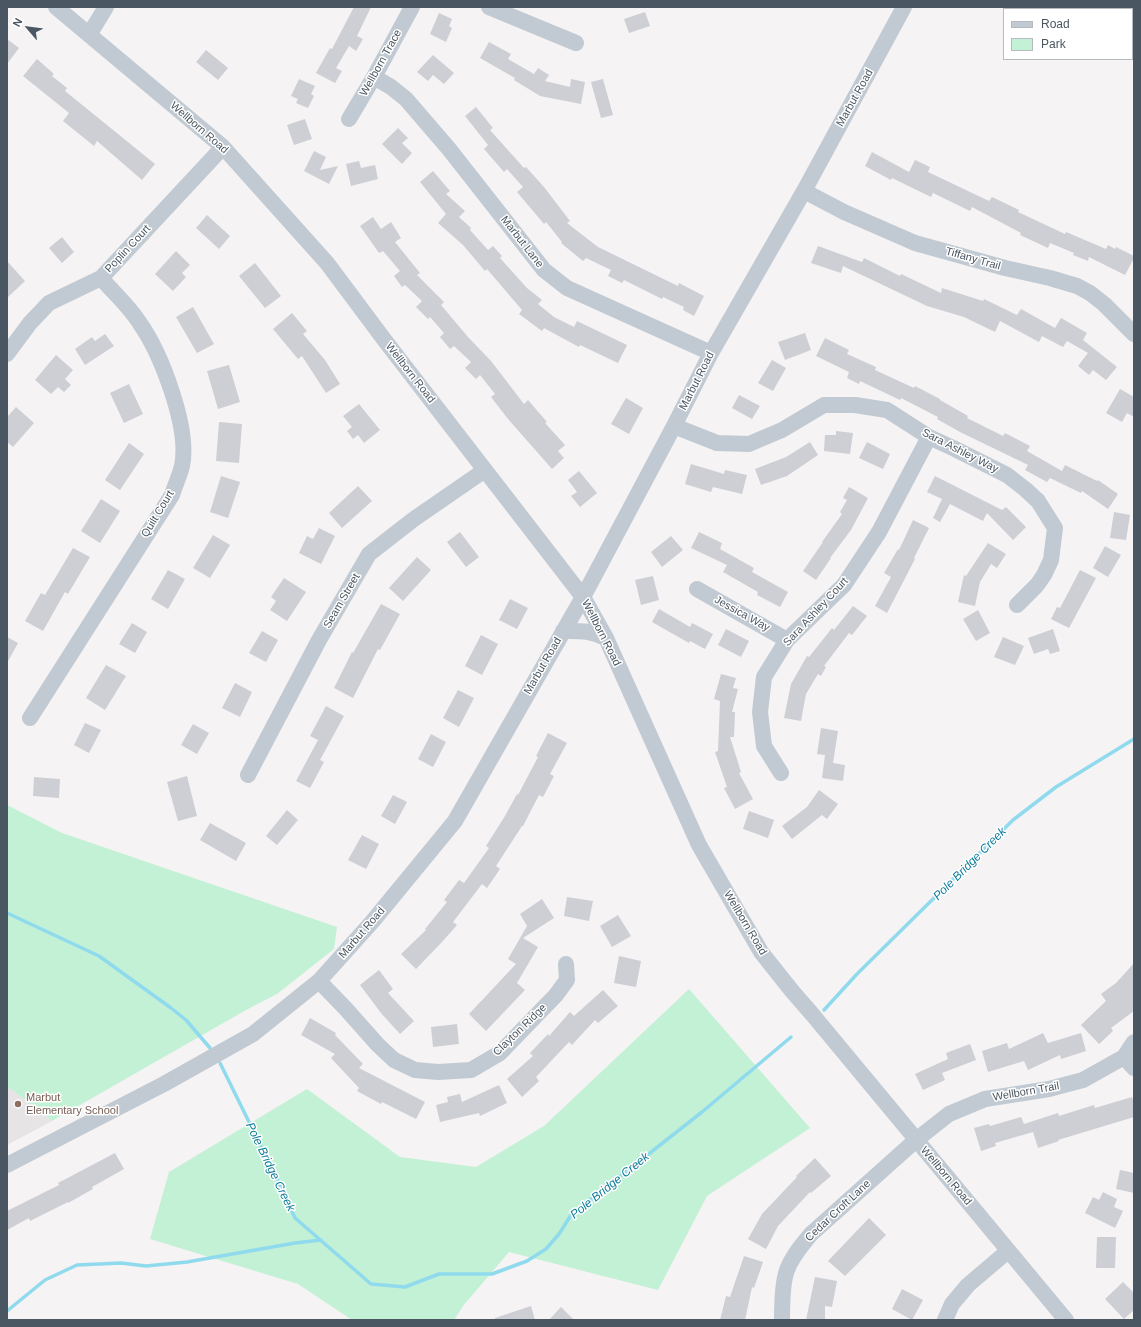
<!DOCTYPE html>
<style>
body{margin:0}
#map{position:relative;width:1141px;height:1327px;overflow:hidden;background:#f5f3f3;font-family:Arial,sans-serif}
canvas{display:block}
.frame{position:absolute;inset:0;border:8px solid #4a5661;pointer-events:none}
.legend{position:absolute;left:1003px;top:8px;width:130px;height:52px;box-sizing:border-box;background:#fff;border:1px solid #b7bbc0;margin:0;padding:5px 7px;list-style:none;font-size:12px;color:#4a5661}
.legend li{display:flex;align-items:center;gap:8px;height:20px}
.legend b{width:20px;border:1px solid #b7bbc0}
.north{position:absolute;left:8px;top:8px;width:40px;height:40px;-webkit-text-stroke:3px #fff;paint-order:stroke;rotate:298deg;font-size:11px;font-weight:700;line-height:16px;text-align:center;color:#4a5661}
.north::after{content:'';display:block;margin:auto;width:14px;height:18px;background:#4a5661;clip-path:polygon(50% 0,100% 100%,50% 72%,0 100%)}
</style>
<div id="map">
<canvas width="1141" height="1327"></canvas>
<div class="frame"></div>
<ul class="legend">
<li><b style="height:5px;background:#c1cad2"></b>Road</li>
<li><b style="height:11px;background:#c3f1d5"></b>Park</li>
</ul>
<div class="north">N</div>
</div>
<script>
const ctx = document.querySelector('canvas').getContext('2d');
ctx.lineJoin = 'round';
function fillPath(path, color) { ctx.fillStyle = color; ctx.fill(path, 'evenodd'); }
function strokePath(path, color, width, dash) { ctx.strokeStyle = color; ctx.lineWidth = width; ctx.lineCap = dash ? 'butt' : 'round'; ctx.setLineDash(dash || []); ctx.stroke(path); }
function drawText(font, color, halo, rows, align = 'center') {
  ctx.font = font + ' Arial,sans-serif'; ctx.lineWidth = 3; ctx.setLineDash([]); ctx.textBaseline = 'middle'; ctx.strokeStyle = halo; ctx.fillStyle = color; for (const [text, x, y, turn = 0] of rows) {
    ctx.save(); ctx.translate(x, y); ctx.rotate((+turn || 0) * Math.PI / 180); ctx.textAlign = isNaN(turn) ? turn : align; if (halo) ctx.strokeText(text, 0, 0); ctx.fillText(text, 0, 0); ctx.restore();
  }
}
fillPath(new Path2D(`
 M7,1086L52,1121L7,1145Z`), '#e6e4e5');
fillPath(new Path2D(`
 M7,805L62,833L337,927L334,949L277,994L246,1010L52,1121L7,1086Z
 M689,989L810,1128L707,1196L658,1290L509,1252L463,1306L454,1320H352L298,1284L150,1239L169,1172L307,1089L400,1157L476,1167L544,1126Z`), '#c3f1d5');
strokePath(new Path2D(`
 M7,913L99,956L171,1008L186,1020L210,1048
 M824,1010L857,974L1013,820L1056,787L1134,739
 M220,1063L282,1189L295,1218L371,1284L405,1287L439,1274H492L527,1261L546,1249L559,1234L571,1215L702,1112L791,1037
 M7,1311L45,1280L77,1265L121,1263L146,1266L187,1262L295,1243L321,1240`), '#90daee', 3.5);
fillPath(new Path2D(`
 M354,7H371L357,36L363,39L356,51L349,46L336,68L342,71L335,83L316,73L330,48L332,49Z
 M645,12L650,26L629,33L624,19Z
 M439,13L452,19L449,26L452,28L446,42L430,34Z
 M7,39L19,48L7,64Z
 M489,42L511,54L508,59L534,74L538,68L549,75L545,81L570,87L571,79L585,82L581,104L540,96L514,80L515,78L480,58Z
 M206,50L228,68L218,80L196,62Z
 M433,55L454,73L444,84L433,75L428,81L417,72Z
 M37,59L54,74L52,76L67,88L65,91L155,164L142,180L97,141L94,146L63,121L69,113L23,76Z
 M299,79L315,86L311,94L314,96L308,108L296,103L298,99L291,96Z
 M603,79L613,115L601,118L591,82Z
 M476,107L493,128L490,130L524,168L526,167L544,187L570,221L567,223L598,247L678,286L679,283L704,296L694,316L683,310L684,307L663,297L662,299L624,280L622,283L608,276L611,270L586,258L583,261L561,243L562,242L546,222L544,224L517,192L523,187L507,169L504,172L484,149L488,145L465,116Z
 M305,119L312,139L294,145L287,125Z
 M398,128L408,138L402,143L412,153L402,164L382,144Z
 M314,151L326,157L320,170L338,166L329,184L304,171Z
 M872,152L909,172L915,160L930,167L928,172L989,201L992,197L1019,210L1018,212L1065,234L1066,232L1106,249L1108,245L1115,249L1116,247L1134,256V258L1125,275L1089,257L1088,261L1073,255L1074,253L1050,243L1048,248L1020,235L1021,233L972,207L970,211L933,193L931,197L892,178L891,180L865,166Z
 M359,161L361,168L375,165L378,179L351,186L346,164Z
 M433,171L450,191L446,194L465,211L459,217L471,228L470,230L488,250L493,246L502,256L500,258L527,288L542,300L538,304L554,317L574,327L577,321L627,345L618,363L580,345L579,347L544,328L542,331L519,314L522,310L487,269L485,271L463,245L438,223L446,214L420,182Z
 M207,215L230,236L219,249L196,228Z
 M373,217L381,229L391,222L401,238L395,242L420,273L417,275L444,302L441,305L468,337L491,361L524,404L528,400L547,422L545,423L565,445L558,451L564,458L552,469L508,419L491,397L495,394L480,375L476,379L465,368L471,362L454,346L450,349L440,337L444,333L430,317L428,319L416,307L422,301L405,285L402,287L394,276L400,271L383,251L379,253L360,226Z
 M62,237L74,252L62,263L49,248Z
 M818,246L862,262L864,258L900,276L901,274L941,293L942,288L983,301L984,299L1017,315L1021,309L1055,328L1061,318L1087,333L1083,340L1117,367L1106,380L1093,370L1089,375L1078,366L1088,353L1067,341L1063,347L1042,336L1039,342L1000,321L995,332L964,317L927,306L843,266L841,273L811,263Z
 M176,251L190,265L182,273L186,277L173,291L155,274Z
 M7,261L25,281L7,298Z
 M255,263L281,296L265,308L239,276Z
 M193,307L214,344L197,353L176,317Z
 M292,313L307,331L303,334L325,360L340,384L326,393L302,356L298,359L273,329Z
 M805,333L811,350L785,360L778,342Z
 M105,334L114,346L85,365L75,349L92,337L95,341Z
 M825,338L849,350L847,354L876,367L875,370L914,388L915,386L940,399V400L968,416L967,418L1003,436L1005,433L1030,446L1027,451L1062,471L1065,465L1097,481L1098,480L1118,494L1108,509L1082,491L1081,493L1050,478L1047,482L1025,470L1028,465L960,432L937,419L938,417L901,398L900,400L860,381L859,384L847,378L849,372L816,356Z
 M56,355L73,370L65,379L71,385L64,392L58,387L51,394L35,380Z
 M772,360L786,368L773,391L758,383Z
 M229,365L240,402L218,409L207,371Z
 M129,384L143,414L124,423L110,393Z
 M1120,389L1134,397V417L1127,413L1122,422L1106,413Z
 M739,395L760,406L752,419L732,408Z
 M626,398L643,408L629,434L611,424Z
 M359,404L380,430L364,443L358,435L353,439L347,431L352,427L343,416Z
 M16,407L34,423L13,447L7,442V417Z
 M219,422L242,424L239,463L216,461Z
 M836,431L853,433L850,454L824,451L825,435H836Z
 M810,442L818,455L787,476L761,485L755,469L786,457Z
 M867,442L890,454L883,469L859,458Z
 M129,443L144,454L120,490L105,480Z
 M691,464L724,474L725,470L747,475L742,494L713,487L711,492L685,484Z
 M579,471L597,493L580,507L571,496L577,492L568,480Z
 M221,476L240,482L228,518L210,512Z
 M935,476L1002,510L1006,507L1026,527L1013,540L987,513L983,521L950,504L940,522L933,518L942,499L927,492Z
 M358,486L372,501L342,528L329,513Z
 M849,487L868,498L851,530L830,558H831L816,580L803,571L823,542H822L842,514L840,512L847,500L843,498Z
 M101,499L120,511L100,543L81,531Z
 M1114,512L1130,515L1126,540L1110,538Z
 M913,520L929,528L914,558L915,559L887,613L875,606L891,577L884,573L898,549L899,550Z
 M319,528L335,536L321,564L299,553L307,536L313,539Z
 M460,532L479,557L466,567L447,542Z
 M699,532L722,543L720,549L754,568L752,572L788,592L780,607L757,595L758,592L723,572L727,565L691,548Z
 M213,535L230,545L210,578L193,568Z
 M671,536L683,550L662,567L651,552Z
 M988,543L1006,554L997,568L991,564L980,582L975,606L958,602L964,575L966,576Z
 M1105,546L1121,555L1108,577L1093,568Z
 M73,548L90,557L68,594L65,592L43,631L25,621L41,593L45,595Z
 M417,557L431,570L403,601L389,588Z
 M168,570L185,579L168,609L151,599Z
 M1080,570L1096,578L1069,628L1051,619L1057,607L1060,608Z
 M653,576L659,600L641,605L635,580Z
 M284,578L306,592L287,621L270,610L276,601L271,597Z
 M510,599L528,608L517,629L499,620Z
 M381,604L400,614L380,650L378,649L353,698L334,688L352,652L353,653Z
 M853,606L867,616L852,635L849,633L824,666L826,667L821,676L818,674L806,694L801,721L784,718L791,684L807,656L809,657L832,628L834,630Z
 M659,609L690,627L692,623L713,634L705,649L690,641L689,643L652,622Z
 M978,610L990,633L976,641L963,619Z
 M132,623L147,632L135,653L119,644Z
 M726,629L749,641L741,657L718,645Z
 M1053,629L1060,651L1050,654L1048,649L1034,654L1028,638Z
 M262,631L278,640L266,662L249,653Z
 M481,635L498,644L482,675L465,666Z
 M7,637L18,643L7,663Z
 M1003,637L1024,646L1015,665L994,657Z
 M106,665L126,676L105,710L86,698Z
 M721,674L736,678L733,688L738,689L732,712H735L734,737H730L741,772L739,773L753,799L735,809L724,788L727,787L715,752L718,751L720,701L714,699Z
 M235,683L252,692L240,717L222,708Z
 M458,690L474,698L459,727L443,718Z
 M326,706L344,716L320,760L324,762L310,788L296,781L318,740L310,736Z
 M85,723L101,730L89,753L74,745Z
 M193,724L209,733L197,754L181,745Z
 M821,728L838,731L833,763L845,765L843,781L822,778L825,755L817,754Z
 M548,733L567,743L550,774L554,776L543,797L539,795L523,826H522L496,866L500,869L487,888L482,884L453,922L457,925L442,942L416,969L401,954L426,930L425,929L447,902L444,900L459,880L464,883L489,848L486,846L505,816L517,794L518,795L538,757L536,756Z
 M431,734L446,742L433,767L418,759Z
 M187,776L197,816L178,821L167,782Z
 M34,777L60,779L59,798L33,796Z
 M819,790L838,804L827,819L822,815L792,839L782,826L807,807Z
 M393,795L407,802L395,824L381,816Z
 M287,810L298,820L277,845L266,836Z
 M749,811L774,820L768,838L743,829Z
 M210,823L246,843L236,861L200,840Z
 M362,835L379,844L366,869L348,860Z
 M567,897L593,901L589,921L564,916Z
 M542,899L554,918L523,938L538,947L517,983L525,990L486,1031L469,1014L516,964L508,959L527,926L520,914Z
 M618,915L631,936L612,947L600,926Z
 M619,956L641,961L636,987L614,983Z
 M1134,963V1011L1111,1028L1113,1031L1099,1044L1081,1025L1106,1001L1101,994L1116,983Z
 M379,970L393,989L388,993L414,1021L400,1034L381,1013L360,985Z
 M603,990L618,1006L598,1023L595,1020L572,1045L569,1042L536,1077L539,1081L522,1097L507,1079L533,1056L530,1053L548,1034L549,1036L570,1012L574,1016Z
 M310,1018L336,1033L335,1035L363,1064L359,1068L425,1102L416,1119L382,1102L381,1104L357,1091L359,1088L331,1058L335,1054L301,1035Z
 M457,1024L459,1044L433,1047L431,1027Z
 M1043,1033L1048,1043L1081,1033L1086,1051L1061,1059L1060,1055L1028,1070L1024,1061L988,1072L982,1051L1007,1043L1009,1049Z
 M970,1044L976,1060L942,1073L945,1080L923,1090L915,1074L948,1059L946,1053Z
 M499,1085L507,1103L480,1116L479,1113L440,1122L436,1105L448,1102L447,1097L460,1094L462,1102Z
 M1132,1097L1134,1103V1117L1058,1140L1059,1141L1038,1148L1033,1132L995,1143L996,1146L981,1151L974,1128L989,1124L990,1126L1021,1117L1024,1124L1058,1113L1059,1116L1094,1105L1095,1108Z
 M115,1153L124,1169L92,1187L93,1189L68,1203V1202L30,1221L29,1218L7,1230V1211L59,1185L58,1183Z
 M815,1158L831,1176L811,1193L810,1192L778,1226L766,1249L748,1239L762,1214L797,1177L796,1176Z
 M1120,1170L1134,1173V1193L1116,1189Z
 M1103,1192L1117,1199L1114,1207L1123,1211L1115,1228L1085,1213L1093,1197L1099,1200Z
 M869,1218L886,1235L845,1276L828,1261Z
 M1097,1237H1116L1115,1268H1096Z
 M744,1256L763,1262L754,1288L752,1287L745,1320H720L726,1296L730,1297Z
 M815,1277L837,1281L832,1307L825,1306V1320H806Z
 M1123,1282L1134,1293V1310L1124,1319L1105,1299Z
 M902,1289L923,1300L912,1320L892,1309Z
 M531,1306L535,1320H495V1318Z
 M561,1307L574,1320H549Z`), '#cdcfd5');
strokePath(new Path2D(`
 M56,7L223,147L327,263L386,342L583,597L606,638L699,845L761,952L792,991L812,1014L1066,1320
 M489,7L576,43
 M89,35L106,7
 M374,77L391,87L406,99L449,149L544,270L567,288L711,353
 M349,119L374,77L412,7
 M804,191L844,212L915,243L1005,268L1050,278L1077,286L1090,293L1104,304L1134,334
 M7,354L30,323L49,303L101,278L223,147
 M674,426L717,443L749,444L782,430L824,405H855L887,410L929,437L953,448L1007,475L1025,489L1038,501L1055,528L1051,560L1044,575L1037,585L1017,605
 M697,589L787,640
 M563,631C580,631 590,630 606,638
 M30,718L172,495C175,485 180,475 182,466C190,428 161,353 139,322C129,306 113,292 101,278
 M781,773L764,746L760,712L764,677L787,640L844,585L879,532L929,437
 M248,775L319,640L369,554L414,519L485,470
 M319,981L346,1009L378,1045L394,1060L415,1070L438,1072L471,1070L500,1053L556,995L567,980L566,964
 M1124,1057L1134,1068
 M7,1165L164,1084L253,1034L319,981L372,922L455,821L583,597L674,426L711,353L804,191L904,7
 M782,1320C782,1306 782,1283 787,1270C792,1256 802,1245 811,1234L916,1140L949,1114L985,1099L1049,1089L1083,1080L1124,1057L1134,1042
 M945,1320L952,1304L968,1285L1008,1251`), '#c1cad2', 16);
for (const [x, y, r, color] of [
 [18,1104,4,"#8d6e63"]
]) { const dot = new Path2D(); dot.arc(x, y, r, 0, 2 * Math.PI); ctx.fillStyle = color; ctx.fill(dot); strokePath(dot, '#fff', 1.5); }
drawText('11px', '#4a5661', '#fff', [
 ["Wellborn Trace",381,63,-61],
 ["Marbut Road",855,98,-61],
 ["Wellborn Road",199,128,41],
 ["Marbut Lane",522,242,52],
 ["Poplin Court",128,249,-47],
 ["Tiffany Trail",973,259,16],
 ["Wellborn Road",410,373,52],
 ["Marbut Road",697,381,-63],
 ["Sara Ashley Way",960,451,27],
 ["Quilt Court",158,514,-59],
 ["Seam Street",342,601,-60],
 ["Sara Ashley Court",816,612,-47],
 ["Jessica Way",742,614,29],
 ["Wellborn Road",601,633,63],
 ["Marbut Road",543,666,-60],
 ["Wellborn Road",745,923,59],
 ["Marbut Road",362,933,-49],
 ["Clayton Ridge",520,1030,-44],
 ["Wellborn Trail",1026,1092,-10],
 ["Wellborn Road",946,1176,50],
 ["Cedar Croft Lane",838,1211,-43]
]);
drawText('11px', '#785e54', '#fff', [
 ["Marbut",26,1098],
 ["Elementary School",26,1111]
], 'left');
drawText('italic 12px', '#0c7c9b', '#fff', [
 ["Pole Bridge Creek",970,864,-45],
 ["Pole Bridge Creek",270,1167,64],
 ["Pole Bridge Creek",610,1186,-39]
]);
</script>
